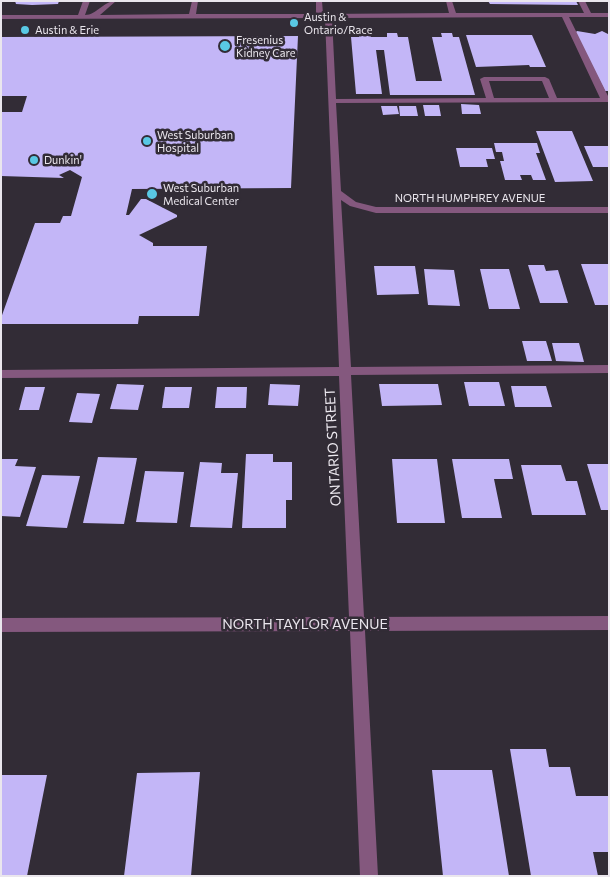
<!DOCTYPE html>
<style>
body{margin:0}
#map{position:relative;width:610px;height:877px;overflow:hidden;background:#322c36;font-family:Commissioner,sans-serif}
canvas{display:block}
.frame{position:absolute;inset:0;border:2px solid #eae6ed;pointer-events:none}
</style>
<div id="map">
<canvas width="610" height="877"></canvas>
<div class="frame"></div>
</div>
<script>
const ctx = document.querySelector('canvas').getContext('2d');
ctx.lineJoin = 'round';
function fillPath(path, color) { ctx.fillStyle = color; ctx.fill(path, 'evenodd'); }
function strokePath(path, color, width, dash) { ctx.strokeStyle = color; ctx.lineWidth = width; ctx.lineCap = dash ? 'butt' : 'round'; ctx.setLineDash(dash || []); ctx.stroke(path); }
function drawText(font, color, halo, rows, align = 'center') {
  ctx.font = font + ' Commissioner,sans-serif'; ctx.lineWidth = 5; ctx.setLineDash([]); ctx.textBaseline = 'middle'; ctx.strokeStyle = halo; ctx.fillStyle = color; for (const [text, x, y, turn = 0] of rows) {
    ctx.save(); ctx.translate(x, y); ctx.rotate((+turn || 0) * Math.PI / 180); ctx.textAlign = isNaN(turn) ? turn : align; if (halo) ctx.strokeText(text, 0, 0); ctx.fillText(text, 0, 0); ctx.restore();
  }
}
fillPath(new Path2D(`
 M15,1H59L58,4L32,5L16,4Z
 M488,1H576L578,5L490,4Z
 M577,31L595,34L602,31L608,34L609,91H605L575,33Z
 M359,33H370L371,37H387V33H397L398,37H408L416,81H442L432,37H442L441,33H452L453,37H459L475,95H390L384,50H376L382,94H356L351,37H359Z
 M466,35H532L546,67H530L529,65L476,67Z
 M298,36L291,188L132,189L126,215H129L141,199H146L177,215V217L139,235L153,243V246H207L199,316H139L138,324H1V318L35,223H60L63,216H71L82,177L70,170L59,175L64,178L1,176V112H22L27,96H1V37Z
 M461,104L479,105L481,114H462Z
 M423,105H439L441,116H425Z
 M381,106H397L399,114L383,115Z
 M399,106H416L418,116H400Z
 M536,131H572L593,181L555,182Z
 M494,143H537L540,153H536L546,180H533L531,175H520L522,180H505L500,161H504L502,152H496Z
 M584,146H609V167H593Z
 M456,148H492L495,159H486L488,167H460Z
 M581,264H609V305H595Z
 M528,265H544L546,271L558,270L568,303H540Z
 M374,266H415L419,294L377,295Z
 M424,269L454,270L460,306L428,305Z
 M480,269H509L520,309H489Z
 M522,341H546L552,361H527Z
 M552,343H579L584,362L556,361Z
 M464,382H499L505,406H469Z
 M117,384L144,385L138,410L110,409Z
 M270,384L300,385L298,406L268,405Z
 M379,384H438L442,405L382,406Z
 M511,386H546L552,407H515Z
 M25,387H45L39,410H19Z
 M165,387H192L189,408H162Z
 M217,387H247L246,408H215Z
 M77,393L100,394L92,423L69,422Z
 M246,454H273V462H292V500H286V528H242Z
 M98,457L137,458L124,524L83,523Z
 M1,459H18L15,466L36,467L20,517L1,516Z
 M392,459H437L445,523H397Z
 M452,459H509L513,479H494L502,518H462Z
 M200,462L222,463L221,473H238L232,528L190,527Z
 M587,464H609V510H601Z
 M521,465H561L566,481H577L586,515H532Z
 M145,471L184,472L177,523L136,522Z
 M42,475L80,476L67,528L26,526Z
 M510,749H546L549,767H570L576,796H608L609,852H593L598,876H531Z
 M432,770H492L509,876H443Z
 M200,772L191,876H124L137,773Z
 M1,775H47L27,876H1Z`), '#c3b6f7');
fillPath(new Path2D(`
 M83,1H90L85,15C97,15 103,1 116,1L100,15L189,14L192,1H198L196,14H316V1H322L323,14L449,13L446,1H452L456,13H584L578,1H585L591,13H609V17H569L609,98V102L336,103L341,191L356,202L376,207H609V213H376L350,206L341,200L351,367L609,365V373L351,375L364,617L609,616V630L365,631L378,876H360L350,631L1,632V618L349,617L339,376L1,378V370L339,367L325,18L1,19V15H78ZM562,17L600,98H557L549,79L545,77H484L480,79L486,98L336,99L332,18ZM489,81H542L549,98H494Z`), '#84587e');
for (const [x, y, r, color] of [
 [294,23,5,"#59c8e4"],
 [25,30,5,"#59c8e4"],
 [225,46,6,"#59c8e4"],
 [147,141,5,"#59c8e4"],
 [34,160,5,"#59c8e4"],
 [152,194,6,"#59c8e4"]
]) { const dot = new Path2D(); dot.arc(x, y, r, 0, 2 * Math.PI); ctx.fillStyle = color; ctx.fill(dot); strokePath(dot, '#322c36', 2); }
drawText('11px', '#eae6ed', '#322c36', [
 ["Austin &",304,17],
 ["Ontario/Race",304,30],
 ["Austin & Erie",35,30],
 ["Fresenius",236,40],
 ["Kidney Care",236,53],
 ["West Suburban",157,135],
 ["Hospital",157,148],
 ["Dunkin'",44,160],
 ["West Suburban",163,188],
 ["Medical Center",163,201]
], 'left');
drawText('11px', '#eae6ed', '#322c36', [
 ["NORTH HUMPHREY AVENUE",470,198]
]);
drawText('14px', '#eae6ed', '#322c36', [
 ["ONTARIO STREET",333,447,-93],
 ["NORTH TAYLOR AVENUE",305,624]
]);
</script>
